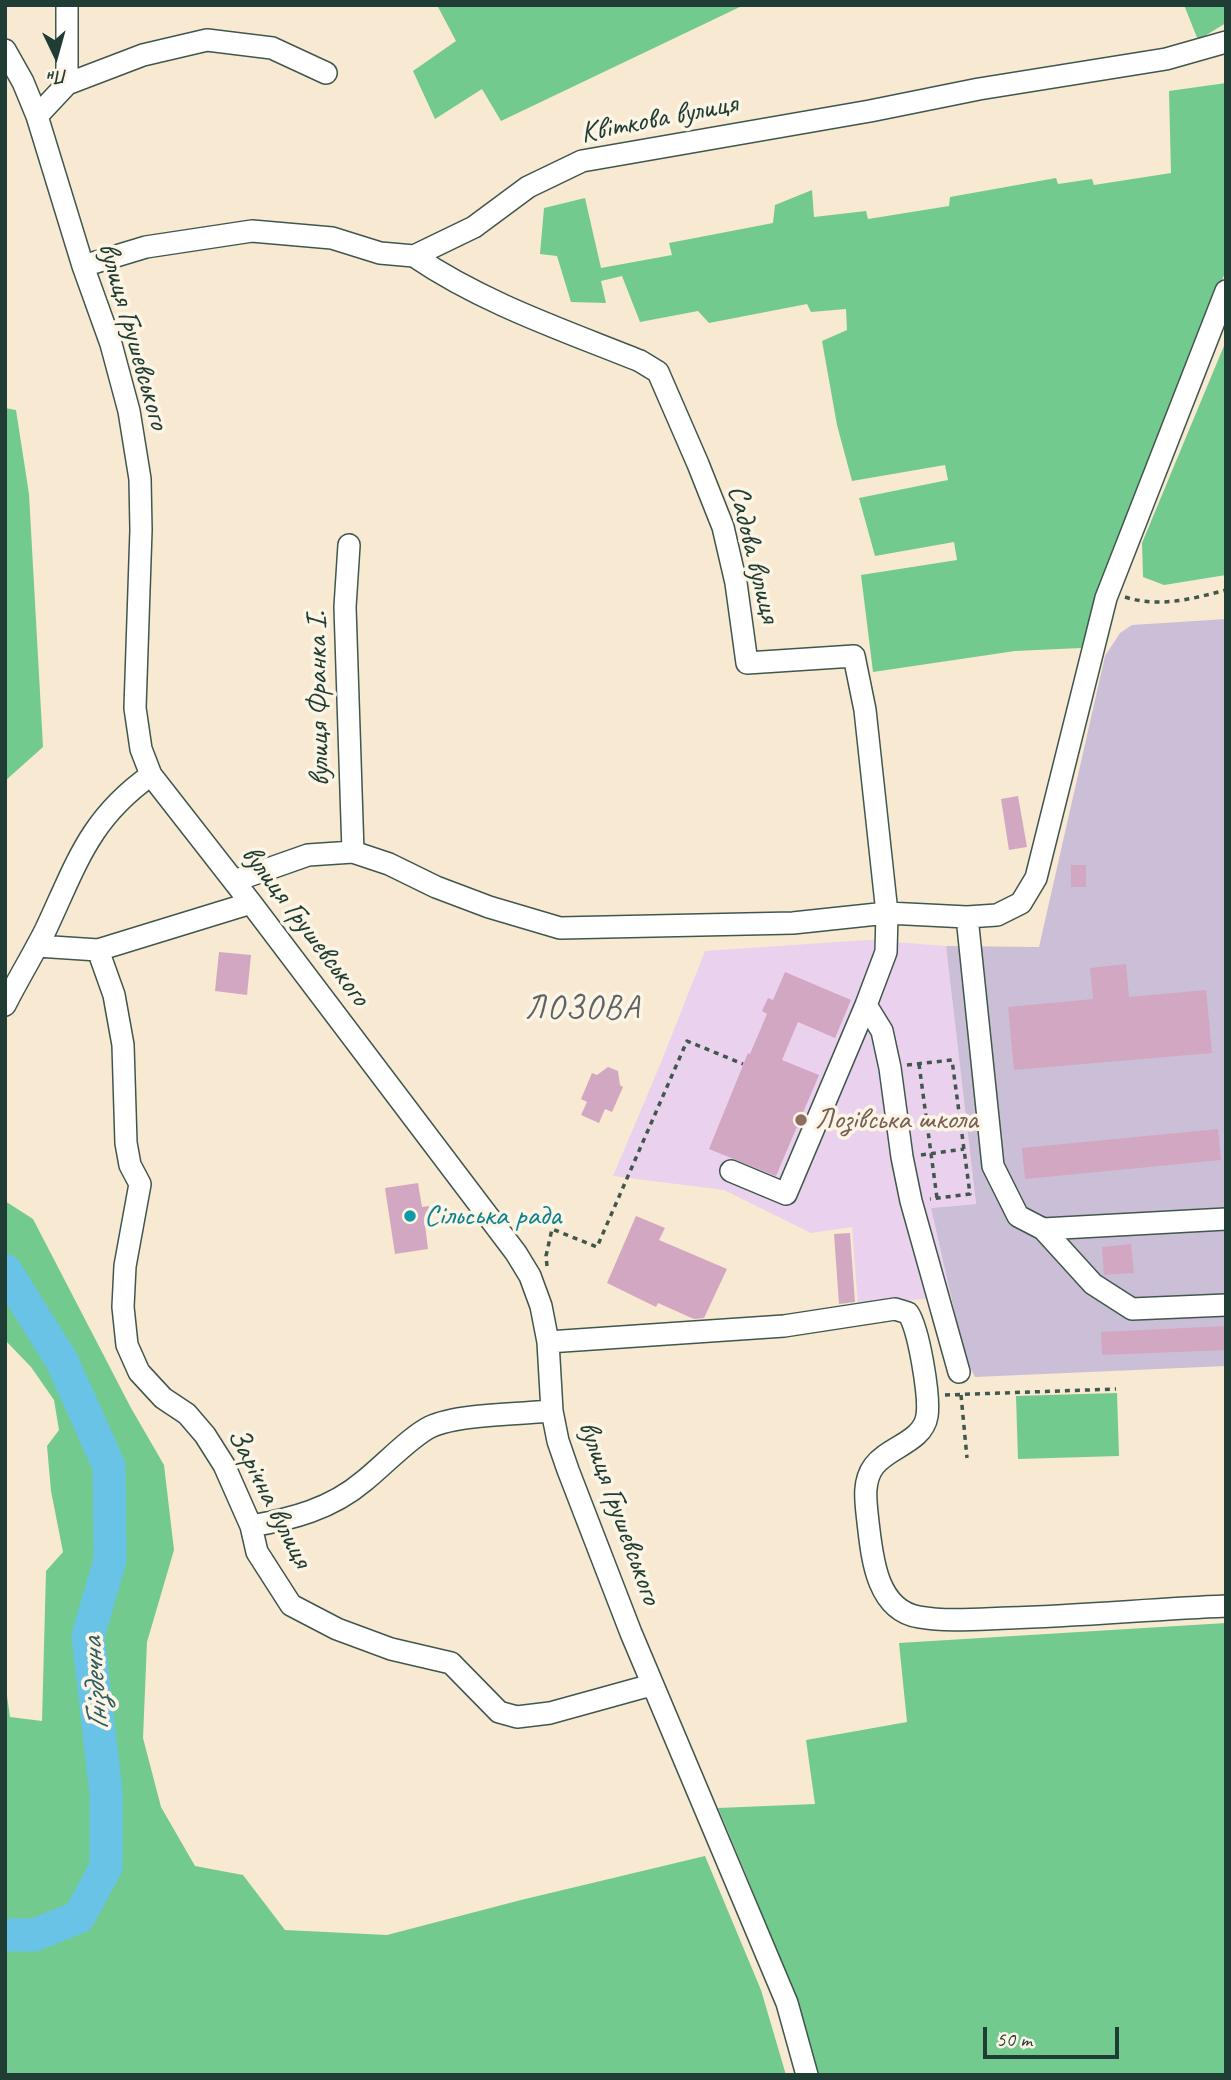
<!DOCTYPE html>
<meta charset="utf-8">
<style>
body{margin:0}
#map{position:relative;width:1231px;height:2080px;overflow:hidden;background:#f8e9d2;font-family:Caveat,sans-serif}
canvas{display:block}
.frame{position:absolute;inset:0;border:7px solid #1f3d34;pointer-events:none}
.north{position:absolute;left:21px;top:21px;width:70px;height:70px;-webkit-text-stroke:5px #fcf5e5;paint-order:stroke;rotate:175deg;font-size:19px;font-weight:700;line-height:28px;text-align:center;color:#1f3d34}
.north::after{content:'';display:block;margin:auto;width:24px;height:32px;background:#1f3d34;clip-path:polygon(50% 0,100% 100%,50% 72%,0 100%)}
.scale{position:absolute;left:983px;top:2027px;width:136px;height:32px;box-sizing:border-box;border:4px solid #1f3d34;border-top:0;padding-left:9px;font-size:21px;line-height:24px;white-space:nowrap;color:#1f3d34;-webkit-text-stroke:5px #fcf5e5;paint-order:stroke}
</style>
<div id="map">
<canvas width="1231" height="2080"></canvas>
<div class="frame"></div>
<div class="north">Пн</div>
<div class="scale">50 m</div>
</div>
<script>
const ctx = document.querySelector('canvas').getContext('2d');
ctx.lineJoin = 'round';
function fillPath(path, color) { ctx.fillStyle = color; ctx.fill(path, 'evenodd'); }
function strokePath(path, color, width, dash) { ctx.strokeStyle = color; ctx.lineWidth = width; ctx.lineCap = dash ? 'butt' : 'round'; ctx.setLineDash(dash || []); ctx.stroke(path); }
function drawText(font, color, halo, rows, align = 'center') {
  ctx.font = font + ' Caveat,sans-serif'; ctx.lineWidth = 7; ctx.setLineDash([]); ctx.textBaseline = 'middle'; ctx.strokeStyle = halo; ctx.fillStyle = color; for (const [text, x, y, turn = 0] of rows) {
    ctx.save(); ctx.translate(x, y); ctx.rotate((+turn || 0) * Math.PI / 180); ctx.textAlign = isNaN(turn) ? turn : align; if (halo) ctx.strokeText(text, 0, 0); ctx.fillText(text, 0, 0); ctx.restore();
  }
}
fillPath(new Path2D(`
 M867,940L946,946L976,1204L931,1208L951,1296L858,1306L852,1227L811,1233L724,1190L613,1176L660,1065L705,951Z`), '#ead1ed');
fillPath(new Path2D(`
 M1226,619V1366L975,1377L965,1358L931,1208L976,1204L946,946L1039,947L1105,656L1120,633L1132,625Z`), '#cabfd7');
fillPath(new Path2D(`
 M437,5H744L501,121L482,89L435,119L413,71L456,41Z
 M1184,5H1226V23L1198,40Z
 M1226,83V270L1081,648L1015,651L873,672L861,575L957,560L954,542L875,556L859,498L948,480L945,465L852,481L837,425L822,341L847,330L846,309L811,312L807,304L709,323L698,311L640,322L622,276L601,281L606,303L571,302L557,256L540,254L544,208L585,198L601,268L672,255L669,243L773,223L775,205L812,190L814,217L866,211L868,219L949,206L950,197L1056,178L1058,184L1092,179L1094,185L1171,173L1169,91Z
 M1226,341V575L1164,585L1143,577L1142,543Z
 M5,408L16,410L29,494L43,747L5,781Z
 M5,1201L33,1219L131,1408L164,1465L174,1550L147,1642L143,1738L161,1807L195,1866L243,1875L285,1930L387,1935L521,1900L705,1856L761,1990L786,2075H5V1682L10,1717L42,1721L46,1571L63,1552L51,1491L47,1446L59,1430L54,1400L31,1367L5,1340Z
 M1117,1393L1119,1456L1018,1459L1016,1396Z
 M1226,1623V2075H818C792,1983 755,1895 718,1808L815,1804L806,1740L907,1722L899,1643Z`), '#73ca8f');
strokePath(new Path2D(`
 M5,1270L62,1361L109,1466L110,1560L88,1636L106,1792V1867L79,1917L34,1935H5`), '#68c3e6', 33);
fillPath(new Path2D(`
 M1018,796L1027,847L1009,850L1001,799Z
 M1071,865H1086V887H1071Z
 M219,952L251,955L247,995L215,991Z
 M1126,964L1129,997L1206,990L1212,1053L1014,1070L1008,1007L1093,999L1090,968Z
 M785,972L851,1000L835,1038L798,1022L782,1060L819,1075L776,1176L709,1149L748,1053L750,1054L767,1014L762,1011L768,998L773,1000Z
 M608,1067L618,1071L620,1085L623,1087L612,1112L605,1109L599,1123L581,1115L587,1102L581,1099L592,1073L597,1075Z
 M1218,1129L1221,1160L1025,1179L1022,1148Z
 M418,1183L422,1207L429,1206L431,1224L425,1225L428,1249L395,1254L385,1188Z
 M636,1216L665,1228L659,1240L727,1269L704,1318L694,1319L658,1303L656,1307L607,1283Z
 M850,1233L855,1302L839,1304L834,1234Z
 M1131,1244L1134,1273L1104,1275L1102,1247Z
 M1226,1326V1350L1102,1355L1101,1332Z`), '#d2a7c2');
const minor = new Path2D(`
 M5,50L23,82L37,116L83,266L111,344L129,411L140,479L141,530L135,708L141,749L151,775L251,903L516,1253L530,1276L541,1306L548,1342L552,1411L558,1441L568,1470L631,1633L787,2003L807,2075
 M67,84L143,55L207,40L272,48L326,73
 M37,116L67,84V5
 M414,256C483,303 563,330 640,361L658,372L698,464L723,527L736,583L747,663L854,656L865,710L887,913L886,952L866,1005L786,1194L731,1171
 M83,266L146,247L252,231L332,238L380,253L414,256L474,227L528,187L582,161L870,111L979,89L1166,59L1226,42
 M349,545L345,607L353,852
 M234,881L308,855L353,852L389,864L436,887L489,907L560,928L793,923L887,913L967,917L997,915L1021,903L1036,878L1106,598L1226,291
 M967,917L993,1166L1018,1216L1043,1229L1093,1284L1132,1309L1226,1305
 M37,946L98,950L114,995L123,1045L126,1143L130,1165L140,1184L125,1266L123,1307L127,1345L139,1372L163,1398L187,1414L205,1435L224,1465L251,1526L257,1552L291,1605L337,1629L391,1649L451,1663L499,1712L517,1717L550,1713L644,1687L653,1686
 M98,950L251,903
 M5,1005C18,979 33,955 46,929C77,863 89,819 151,775
 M866,1005L882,1031L890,1068L902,1157L911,1201L959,1372
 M1043,1229L1226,1219
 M548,1342L784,1326L895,1309L908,1313C919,1329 930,1397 927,1416C923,1442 888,1447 874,1466C862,1482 866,1503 868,1522C872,1556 876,1610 919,1617C948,1622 979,1619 1009,1618C1081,1616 1153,1609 1226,1606
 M251,1526C292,1519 331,1509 364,1481C383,1466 410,1437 430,1427C457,1414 521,1414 552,1411`);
strokePath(minor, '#40574c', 24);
strokePath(new Path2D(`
 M1125,597C1159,608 1192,599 1226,590
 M919,1064L937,1198
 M907,1065L952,1060L970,1194L930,1199
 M921,1155L964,1149
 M547,1266L546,1256L552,1229L597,1247L687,1041L743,1064
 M945,1395L1116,1389
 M961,1395L967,1458`), '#40574c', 3.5, [5, 5]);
strokePath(minor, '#fff', 21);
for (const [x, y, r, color] of [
 [801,1120,7,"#8d6e63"],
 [410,1216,7,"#0f9aa8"]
]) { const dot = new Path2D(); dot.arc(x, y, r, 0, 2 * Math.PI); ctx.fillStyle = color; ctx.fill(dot); strokePath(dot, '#fcf5e5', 2.5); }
drawText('30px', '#1f3d34', '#fcf5e5', [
 ["Квіткова вулиця",659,119,-11],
 ["вулиця Грушевського",133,336,74],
 ["Садова вулиця",753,554,76],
 ["вулиця Франка І.",319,699,-91],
 ["вулиця Грушевського",305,926,53],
 ["Зарічна вулиця",269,1498,63],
 ["вулиця Грушевського",619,1513,70]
]);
drawText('30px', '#785e54', '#fcf5e5', [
 ["Лозівська школа",815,1120]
], 'left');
drawText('30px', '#0d838f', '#fcf5e5', [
 ["Сільська рада",424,1216]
], 'left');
drawText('italic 32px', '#315e60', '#fcf5e5', [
 ["Гніздечна",96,1684,-94]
]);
ctx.letterSpacing = '2px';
drawText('33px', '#5e6266', '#fcf5e5', [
 ["ЛОЗОВА",583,1009]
]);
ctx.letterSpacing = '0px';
</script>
